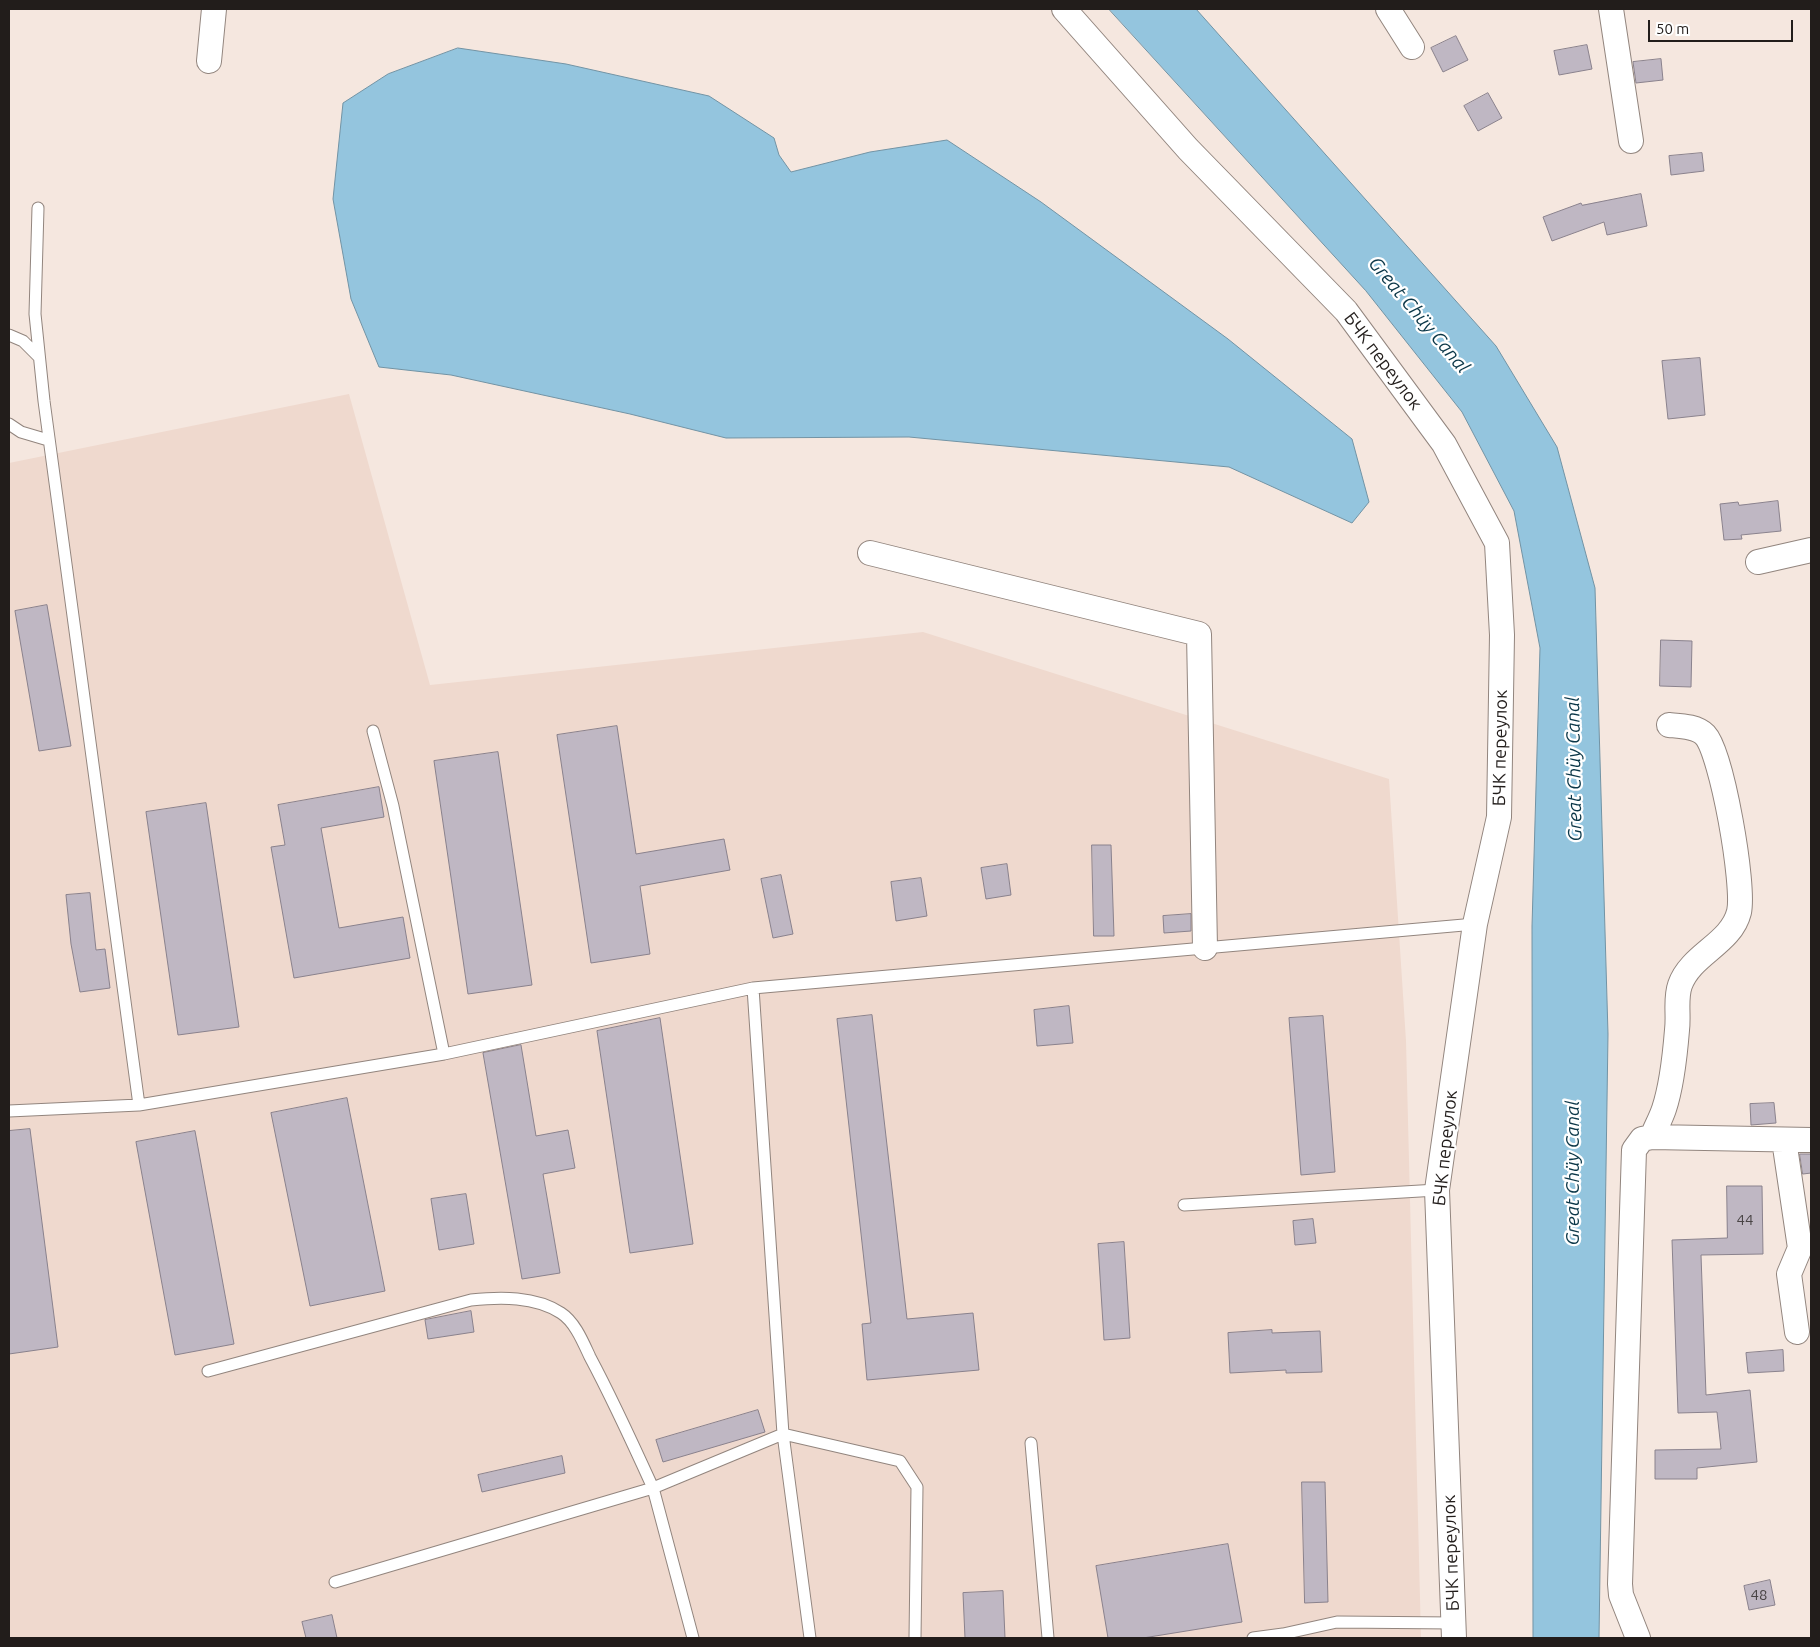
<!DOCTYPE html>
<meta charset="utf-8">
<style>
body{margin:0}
#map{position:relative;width:1820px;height:1647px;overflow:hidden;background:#f5e7df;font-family:Ubuntu,sans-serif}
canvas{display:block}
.frame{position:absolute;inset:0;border:10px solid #221d1b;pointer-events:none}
.scale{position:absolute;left:1648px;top:20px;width:145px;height:22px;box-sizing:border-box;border:2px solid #221d1b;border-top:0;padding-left:6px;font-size:15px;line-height:18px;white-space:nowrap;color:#221d1b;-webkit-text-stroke:4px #fff;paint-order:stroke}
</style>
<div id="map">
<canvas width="1820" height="1647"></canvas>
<div class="frame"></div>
<div class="scale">50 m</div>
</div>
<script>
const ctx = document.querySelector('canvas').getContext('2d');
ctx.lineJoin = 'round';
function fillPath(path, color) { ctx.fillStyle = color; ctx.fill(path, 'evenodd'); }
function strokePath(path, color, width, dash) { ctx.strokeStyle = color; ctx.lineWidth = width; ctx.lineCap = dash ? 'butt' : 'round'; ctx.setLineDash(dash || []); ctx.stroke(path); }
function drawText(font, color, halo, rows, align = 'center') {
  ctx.font = font + ' Ubuntu,sans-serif'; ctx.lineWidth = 4.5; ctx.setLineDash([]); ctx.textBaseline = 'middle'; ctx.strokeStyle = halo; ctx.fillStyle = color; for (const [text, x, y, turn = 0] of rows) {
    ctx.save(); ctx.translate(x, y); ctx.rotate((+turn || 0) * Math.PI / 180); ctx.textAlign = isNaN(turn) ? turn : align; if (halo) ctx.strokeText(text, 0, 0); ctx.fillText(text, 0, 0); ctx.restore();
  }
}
fillPath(new Path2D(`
 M349,394L430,685L923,632L1389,779L1406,1041L1421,1638H9V463Z`), '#efd9ce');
const water = new Path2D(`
 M1109,9H1196L1496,346L1557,447L1595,588L1608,1034L1599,1638H1533L1532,926L1540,648L1514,511L1462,412L1366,291Z
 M458,48L566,64L709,96L774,138L779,155L791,172L870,152L947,140L1041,202L1228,339L1352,439L1369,502L1352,523L1229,467L909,437L726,438L630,414L451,375L379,367L351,299L333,199L343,103L388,74Z`);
fillPath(water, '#94c5de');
strokePath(water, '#7293a4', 1);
const building = new Path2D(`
 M1456,36L1468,60L1443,72L1431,48Z
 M1587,45L1592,69L1559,75L1554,51Z
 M1661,59L1663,80L1636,83L1633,62Z
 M1488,93L1502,118L1478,131L1464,106Z
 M1702,153L1704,171L1671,175L1669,156Z
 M1641,194L1647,226L1607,235L1604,222L1552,241L1543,217L1581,203L1582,205Z
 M1700,358L1705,415L1668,419L1662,361Z
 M1778,501L1781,531L1741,535L1742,539L1724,540L1720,504L1738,502L1739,505Z
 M47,605L71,746L39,751L15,611Z
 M1661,640L1692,641L1691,687L1660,686Z
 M617,726L636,854L724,839L730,870L640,886L650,954L591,963L557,735Z
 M498,752L532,985L468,994L434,761Z
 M379,787L384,817L321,828L339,928L403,917L410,958L294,978L271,847L285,845L278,805Z
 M206,803L239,1027L178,1035L146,812Z
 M1092,845H1111L1114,936H1094Z
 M1007,864L1011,895L986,899L981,868Z
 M781,875L793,934L773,938L761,879Z
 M921,878L927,916L896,921L891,882Z
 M90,893L96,950L105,949L110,988L80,992L71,944L66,895Z
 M1191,914V931L1164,933L1163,916Z
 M1069,1006L1073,1043L1037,1046L1034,1010Z
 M872,1015L907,1319L973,1313L979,1370L867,1380L862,1324L871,1323L837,1019Z
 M1323,1016L1335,1172L1301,1175L1289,1018Z
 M660,1018L693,1244L630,1253L597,1031Z
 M521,1045L536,1136L568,1130L575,1168L543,1174L560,1273L522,1279L483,1053Z
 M347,1098L385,1291L310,1306L271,1113Z
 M1774,1103L1776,1123L1751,1125L1750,1104Z
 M30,1129L58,1347L9,1354V1131Z
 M195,1131L234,1344L175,1355L136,1142Z
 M1800,1154H1811V1173L1803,1174Z
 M1727,1186H1762L1763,1254L1701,1255L1706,1395L1750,1390L1757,1462L1697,1468V1479H1655V1450L1721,1449L1717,1412L1678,1413L1672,1240L1727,1238Z
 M466,1194L474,1244L439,1250L431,1199Z
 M1313,1219L1316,1243L1295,1245L1293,1221Z
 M1124,1242L1130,1338L1104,1340L1098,1244Z
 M471,1311L474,1332L428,1339L425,1320Z
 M1272,1330V1333L1320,1331L1322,1372L1286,1373V1370L1230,1373L1228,1333Z
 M1783,1350L1784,1371L1748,1373L1746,1353Z
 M758,1410L765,1432L663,1462L656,1440Z
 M562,1456L565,1473L482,1492L478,1475Z
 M1302,1482H1325L1328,1602L1305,1603Z
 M1228,1544L1242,1622L1143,1638H1108L1096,1566Z
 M1770,1580L1775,1605L1749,1610L1744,1586Z
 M1003,1591L1005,1638H965L963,1593Z
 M332,1615L337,1638H306L302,1622Z`);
fillPath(building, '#bfb7c3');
strokePath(building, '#8a828d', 1);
const service = new Path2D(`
 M38,208L35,314L44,401L139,1105
 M9,335L23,341L39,357
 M9,424L21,432L48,440
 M373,731L393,806L444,1054
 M9,1111L139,1105L444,1054L753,988L1475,924
 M1184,1205L1437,1190
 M208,1371L471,1300C500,1297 535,1296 561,1313C575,1322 583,1342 590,1357C613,1400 633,1444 653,1488L335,1582
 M1031,1443L1048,1638
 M693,1638L653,1488L783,1434L753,988
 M810,1638L783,1434L900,1461L917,1487L915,1638
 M1253,1638L1283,1634L1337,1622L1454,1623`);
const minor = new Path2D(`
 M1064,9L1188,149L1346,311L1444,444L1497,543L1502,635L1499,817L1475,924L1437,1190L1454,1638
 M1388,9L1412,47
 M1611,9L1631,141
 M209,61L214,9
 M870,553L1199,634L1205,948
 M1758,562L1811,550
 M1652,1137C1656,1127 1661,1118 1664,1109C1672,1085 1675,1055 1677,1030C1679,1015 1675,999 1680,985C1691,954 1731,944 1739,912C1745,886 1722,753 1705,735C1696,726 1680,726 1669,725
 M1784,1140L1800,1248L1789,1274L1797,1332
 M1638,1638L1621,1595L1620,1584L1634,1150L1642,1139L1652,1137L1811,1140`);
strokePath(service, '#92857e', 13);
strokePath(minor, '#92857e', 26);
strokePath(service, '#fff', 11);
strokePath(minor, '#fff', 24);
drawText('15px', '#494445', null, [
 ["44",1745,1220],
 ["48",1759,1595]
]);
drawText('18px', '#221d1b', '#fff', [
 ["БЧК переулок",1383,361,53],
 ["БЧК переулок",1500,748,-89],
 ["БЧК переулок",1445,1148,-84],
 ["БЧК переулок",1451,1553,-92]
]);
drawText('italic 19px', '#0b3748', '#fff', [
 ["Great Chüy Canal",1419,315,50],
 ["Great Chüy Canal",1574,769,-91],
 ["Great Chüy Canal",1573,1173,-90]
]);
</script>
